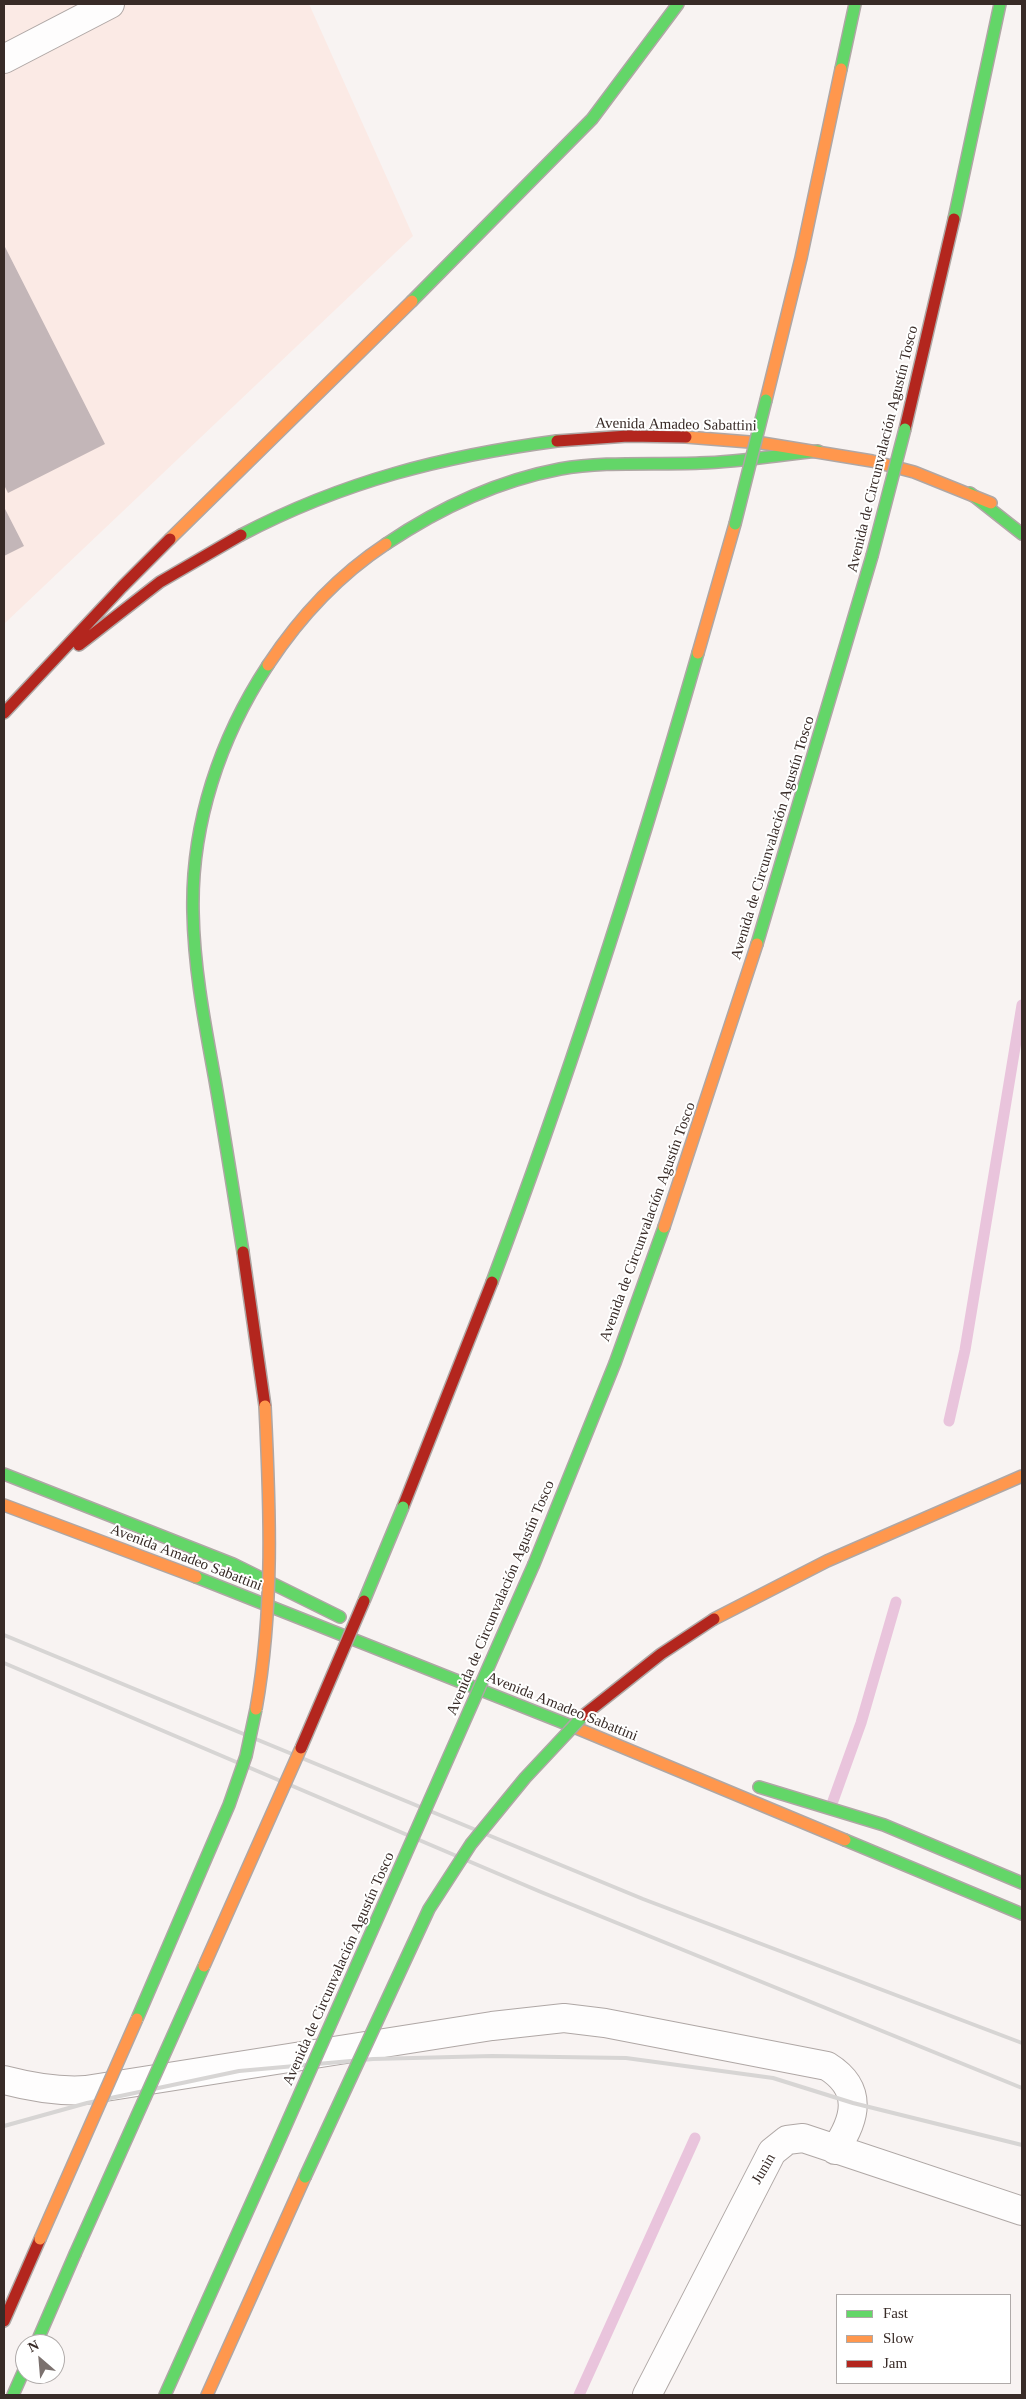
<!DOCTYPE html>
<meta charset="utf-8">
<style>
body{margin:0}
#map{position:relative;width:1026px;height:2399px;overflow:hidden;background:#f8f3f2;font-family:Georgia,serif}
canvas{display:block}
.frame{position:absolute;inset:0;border:5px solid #382b27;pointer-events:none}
.legend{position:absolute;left:836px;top:2294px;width:175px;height:90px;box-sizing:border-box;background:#fff;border:1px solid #afaaa9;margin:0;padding:6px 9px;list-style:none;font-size:15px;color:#382b27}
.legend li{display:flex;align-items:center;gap:10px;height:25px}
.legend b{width:25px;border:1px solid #afaaa9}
.north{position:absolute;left:15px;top:2334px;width:50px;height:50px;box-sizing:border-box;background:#fff;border:1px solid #afaaa9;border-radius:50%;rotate:333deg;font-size:14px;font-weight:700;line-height:20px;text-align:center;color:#382b27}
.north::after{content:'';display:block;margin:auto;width:18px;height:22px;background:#7b716e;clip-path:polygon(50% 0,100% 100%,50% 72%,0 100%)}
</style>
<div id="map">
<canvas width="1026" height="2399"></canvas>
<div class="frame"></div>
<ul class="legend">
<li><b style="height:6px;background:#63d668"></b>Fast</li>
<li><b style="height:6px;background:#ff974d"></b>Slow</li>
<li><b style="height:6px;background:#b3261e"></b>Jam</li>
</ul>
<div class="north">N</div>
</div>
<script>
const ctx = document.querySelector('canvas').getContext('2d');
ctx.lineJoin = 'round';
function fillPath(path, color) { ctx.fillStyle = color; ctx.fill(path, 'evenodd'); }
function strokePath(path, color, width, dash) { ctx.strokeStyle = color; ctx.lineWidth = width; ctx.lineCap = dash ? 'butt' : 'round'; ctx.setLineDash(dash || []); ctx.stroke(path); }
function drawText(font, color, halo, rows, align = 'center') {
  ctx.font = font + ' Georgia,serif'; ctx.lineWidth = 4; ctx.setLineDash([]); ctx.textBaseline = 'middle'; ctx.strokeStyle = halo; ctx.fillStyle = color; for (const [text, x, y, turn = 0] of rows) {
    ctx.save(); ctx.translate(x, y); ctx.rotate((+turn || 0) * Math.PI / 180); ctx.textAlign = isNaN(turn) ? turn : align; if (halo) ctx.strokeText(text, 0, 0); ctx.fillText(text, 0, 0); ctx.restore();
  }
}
fillPath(new Path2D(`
 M4,4H309L413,236L4,624Z`), '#fbeae5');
strokePath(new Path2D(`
 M949,1421L965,1350L1022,1005
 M833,1801L861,1723L896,1602
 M579,2395L695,2138`), '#e9c4dc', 11);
fillPath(new Path2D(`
 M4,245L105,444L8,493L4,485Z
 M4,507L24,546L4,556Z`), '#c3b6b8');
const street = new Path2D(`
 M4,59L110,4
 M4,2080C31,2087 58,2092 86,2090L492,2026L564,2018L605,2023L827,2066C864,2089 856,2119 835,2150
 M647,2395L772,2152L787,2140L803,2138L1022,2211`);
const fast = new Path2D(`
 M841,69L855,4
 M954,219L1000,4
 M412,301L592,119L678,4
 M970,493L1022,534
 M241,535C344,481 444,456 557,441
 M386,544C438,509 497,481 560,469C606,461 654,465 700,463C740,462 779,455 818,451
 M757,944L872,556
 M243,1252C234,1195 225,1138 215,1080C205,1025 194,969 193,912C191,824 220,738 268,665
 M492,1282C570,1075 637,865 698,653
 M4,1474L233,1564L340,1617
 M534,1564L615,1363L664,1227
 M196,1577L574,1727
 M759,1787L884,1825L1022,1883
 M845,1840L1022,1914
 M36,2344L75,2254
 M13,2395L25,2368
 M165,2395L271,2159`);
const slow = new Path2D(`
 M766,400L801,258L841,69
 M686,437L762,443L872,461L914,472L991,503
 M170,539L412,301
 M698,653L735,524
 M268,665C299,618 339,575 386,544
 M664,1227L757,944
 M4,1505L196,1577
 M714,1619L827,1561L1022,1476
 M574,1727L845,1840
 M207,2395L305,2177`);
const jam = new Path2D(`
 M905,429L954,219
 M557,441L628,436L686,437
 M79,645L160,582L241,535
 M4,713L122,587L170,539
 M243,1252L265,1406
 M403,1507L492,1282
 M4,2321L40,2239`);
strokePath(street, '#afa7a5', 30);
strokePath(fast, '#afa7a5', 14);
strokePath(slow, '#afa7a5', 14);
strokePath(jam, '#afa7a5', 14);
strokePath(street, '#fefdfd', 28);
strokePath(fast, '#63d668', 11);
strokePath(slow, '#ff974d', 11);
strokePath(jam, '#b3261e', 11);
strokePath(new Path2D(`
 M4,1635L643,1899L1022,2043
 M4,1663L541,1892L1022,2088
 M4,2126L87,2103L239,2071L373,2059L492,2056L626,2058L773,2078L853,2103L1022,2145`), '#d7d5d4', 4);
const fastBridge = new Path2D(`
 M735,524L766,400
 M872,556L905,429
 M364,1601L403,1507
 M137,2019L229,1805L246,1756L256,1709
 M271,2159L534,1564
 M305,2177L429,1909L471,1844L525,1778L584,1715
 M75,2254L204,1966`);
const slowBridge = new Path2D(`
 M256,1709C274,1609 270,1507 265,1406
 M204,1966L301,1748
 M40,2239L137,2019`);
const jamBridge = new Path2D(`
 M584,1715L661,1654L714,1619
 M301,1748L364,1601`);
strokePath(fastBridge, '#afa7a5', 14, []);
strokePath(slowBridge, '#afa7a5', 14, []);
strokePath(jamBridge, '#afa7a5', 14, []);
strokePath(fastBridge, '#63d668', 11);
strokePath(slowBridge, '#ff974d', 11);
strokePath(jamBridge, '#b3261e', 11);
drawText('15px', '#382b27', '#fff', [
 ["Avenida Amadeo Sabattini",676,425,1],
 ["Avenida de Circunvalación Agustín Tosco",883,449,-76],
 ["Avenida de Circunvalación Agustín Tosco",773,838,-73],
 ["Avenida de Circunvalación Agustín Tosco",648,1222,-70],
 ["Avenida Amadeo Sabattini",186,1558,21],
 ["Avenida de Circunvalación Agustín Tosco",501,1598,-67],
 ["Avenida Amadeo Sabattini",562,1707,22],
 ["Avenida de Circunvalación Agustín Tosco",339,1969,-66],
 ["Junin",764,2169,-60]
]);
</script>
